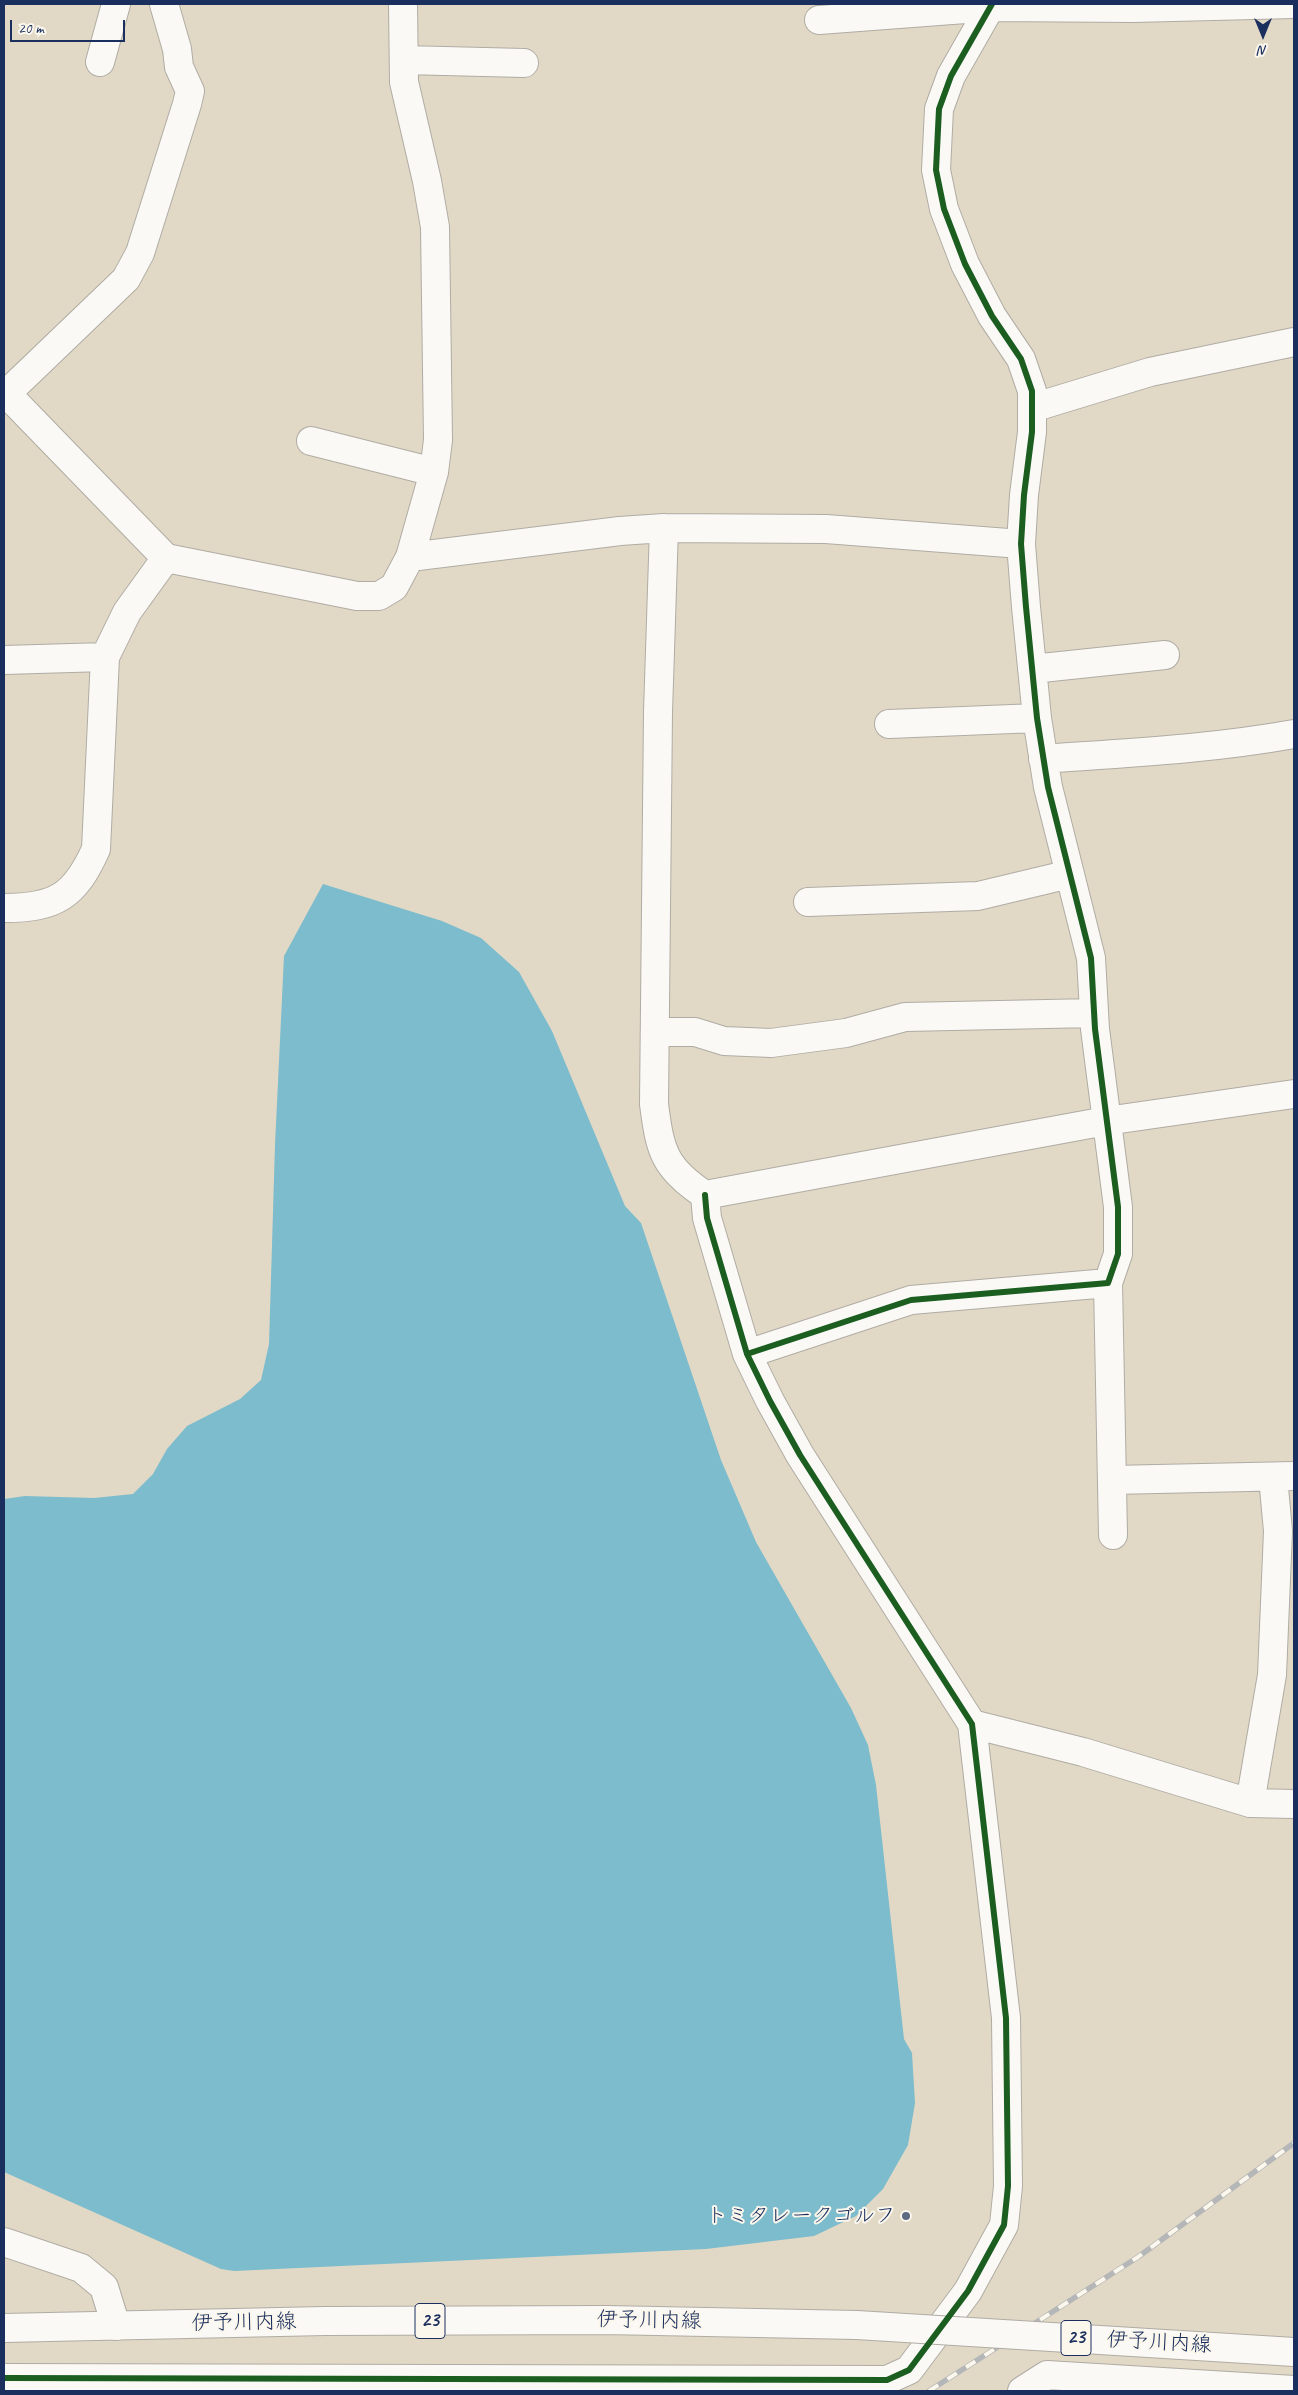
<!DOCTYPE html>
<meta charset="utf-8">
<style>
body{margin:0}
#map{position:relative;width:1298px;height:2395px;overflow:hidden;background:#e1d9c6;font-family:Caveat,sans-serif}
canvas{display:block}
.frame{position:absolute;inset:0;border:5px solid #1b2f5e;pointer-events:none}
.north{position:absolute;left:1238px;top:10px;width:50px;height:50px;-webkit-text-stroke:4px #fbf7ec;paint-order:stroke;rotate:180deg;font-size:14px;font-weight:700;line-height:20px;text-align:center;color:#1b2f5e}
.north::after{content:'';display:block;margin:auto;width:18px;height:22px;background:#1b2f5e;clip-path:polygon(50% 0,100% 100%,50% 72%,0 100%)}
.scale{position:absolute;left:10px;top:20px;width:115px;height:22px;box-sizing:border-box;border:2px solid #1b2f5e;border-top:0;padding-left:6px;font-size:15px;line-height:18px;white-space:nowrap;color:#1b2f5e;-webkit-text-stroke:4px #fbf7ec;paint-order:stroke}
</style>
<div id="map">
<canvas width="1298" height="2395"></canvas>
<div class="frame"></div>
<div class="north">N</div>
<div class="scale">20 m</div>
</div>
<script>
const ctx = document.querySelector('canvas').getContext('2d');
ctx.lineJoin = 'round';
function fillPath(path, color) { ctx.fillStyle = color; ctx.fill(path, 'evenodd'); }
function strokePath(path, color, width, dash) { ctx.strokeStyle = color; ctx.lineWidth = width; ctx.lineCap = dash ? 'butt' : 'round'; ctx.setLineDash(dash || []); ctx.stroke(path); }
function drawText(font, color, halo, rows, align = 'center') {
  ctx.font = font + ' Caveat,"Klee One",sans-serif'; ctx.lineWidth = 4; ctx.setLineDash([]); ctx.textBaseline = 'middle'; ctx.strokeStyle = halo; ctx.fillStyle = color; for (const [text, x, y, turn = 0] of rows) {
    ctx.save(); ctx.translate(x, y); ctx.rotate((+turn || 0) * Math.PI / 180); ctx.textAlign = isNaN(turn) ? turn : align; if (halo) ctx.strokeText(text, 0, 0); ctx.fillText(text, 0, 0); ctx.restore();
  }
}
fillPath(new Path2D(`
 M323,884L442,921L481,938L519,972L552,1031L625,1206L641,1223L721,1460L756,1542L851,1708L868,1745L876,1785L904,2039L912,2053L915,2103L908,2145L883,2189L856,2216L814,2236L706,2249L234,2271L221,2269L4,2172V1499L25,1496L94,1498L133,1494L153,1474L167,1449L187,1426L240,1399L261,1380L269,1344L275,1145L284,956Z`), '#7cbccd');
const minor = new Path2D(`
 M819,20L992,7L1133,8L1294,4
 M404,60L524,63
 M100,62L116,4
 M4,391L166,558
 M4,396L126,279L140,253L187,104L190,91L179,67L177,49L164,4
 M1032,408L1150,372L1294,342
 M311,441L434,472
 M664,528L658,712L654,1104C660,1151 664,1168 705,1195L1106,1121L1294,1094
 M410,557L620,531L664,528L826,529L1021,544
 M4,660L105,657
 M1032,669L1165,655
 M889,724L1037,718
 M1043,759C1127,753 1211,749 1294,734
 M808,902L978,896L1070,874
 M4,908C56,908 75,896 96,849L105,657L127,612L166,558L357,596H379L394,587L410,557L434,472L438,440L435,227L427,181L404,82L403,4
 M655,1032H695L724,1041L771,1043L846,1033L905,1017L1094,1013
 M1108,1283L1113,1535
 M747,1354L911,1300L1108,1283L1118,1254V1207L1095,1029L1091,958L1048,787L1037,718L1026,607L1021,544L1024,495L1032,432V391L1021,359L992,316L965,264L944,209L936,170L939,109L951,76L992,4
 M1112,1480L1294,1476
 M972,1724L1083,1752L1250,1803L1294,1804
 M1250,1803L1272,1675L1278,1531L1273,1477
 M4,2242L81,2268L104,2287L116,2326
 M4,2378L887,2380L909,2370L968,2291L1004,2225L1008,2186L1006,2018L972,1724L800,1455L770,1401L747,1354L707,1218L705,1195
 M1022,2391L1047,2375L1294,2390`);
const primary = new Path2D(`
 M4,2328L325,2321L606,2320L857,2325`);
strokePath(minor, '#b0aca4', 30);
strokePath(primary, '#b0aca4', 30);
strokePath(minor, '#faf9f6', 28);
strokePath(primary, '#faf9f6', 28);
const rail = new Path2D(`
 M929,2391L1138,2257L1294,2143`);
strokePath(rail, '#b5b6b8', 5.5);
strokePath(rail, '#fbf7ec', 4, [11]);
const primaryBridge = new Path2D(`
 M857,2325L1294,2352`);
strokePath(primaryBridge, '#b0aca4', 30, []);
strokePath(primaryBridge, '#faf9f6', 28);
strokePath(new Path2D(`
 M747,1354L911,1300L1108,1283L1118,1254V1207L1095,1029L1091,958L1048,787L1037,718L1026,607L1021,544L1024,495L1032,432V391L1021,359L992,316L965,264L944,209L936,170L939,109L951,76L992,4
 M4,2378L887,2380L909,2370L968,2291L1004,2225L1008,2186L1006,2018L972,1724L800,1455L770,1401L747,1354L707,1218L705,1195`), '#1b5e20', 6);
for (const [x, y, r, color] of [
 [906,2216,5,"#606a82"]
]) { const dot = new Path2D(); dot.arc(x, y, r, 0, 2 * Math.PI); ctx.fillStyle = color; ctx.fill(dot); strokePath(dot, '#fbf7ec', 2); }
for (const [x, y, w] of [
 [430,2321,30],
 [1076,2338,30]
]) { const box = new Path2D(); box.roundRect(x - w / 2, y - 17.5, w, 35, 4); ctx.fillStyle = '#fbf7ec'; ctx.fill(box); strokePath(box, '#1b2f5e', 1); }
drawText('bold 20px', '#1b2f5e', null, [
 ["23",430,2321],
 ["23",1076,2338]
]);
drawText('21px', '#1b2f5e', '#fbf7ec', [
 ["トミタレークゴルフ",896,2216]
], 'right');
drawText('21px', '#1b2f5e', '#fbf7ec', [
 ["伊予川内線",649,2321,1],
 ["伊予川内線",244,2323,-1],
 ["伊予川内線",1159,2343,3]
]);
</script>
